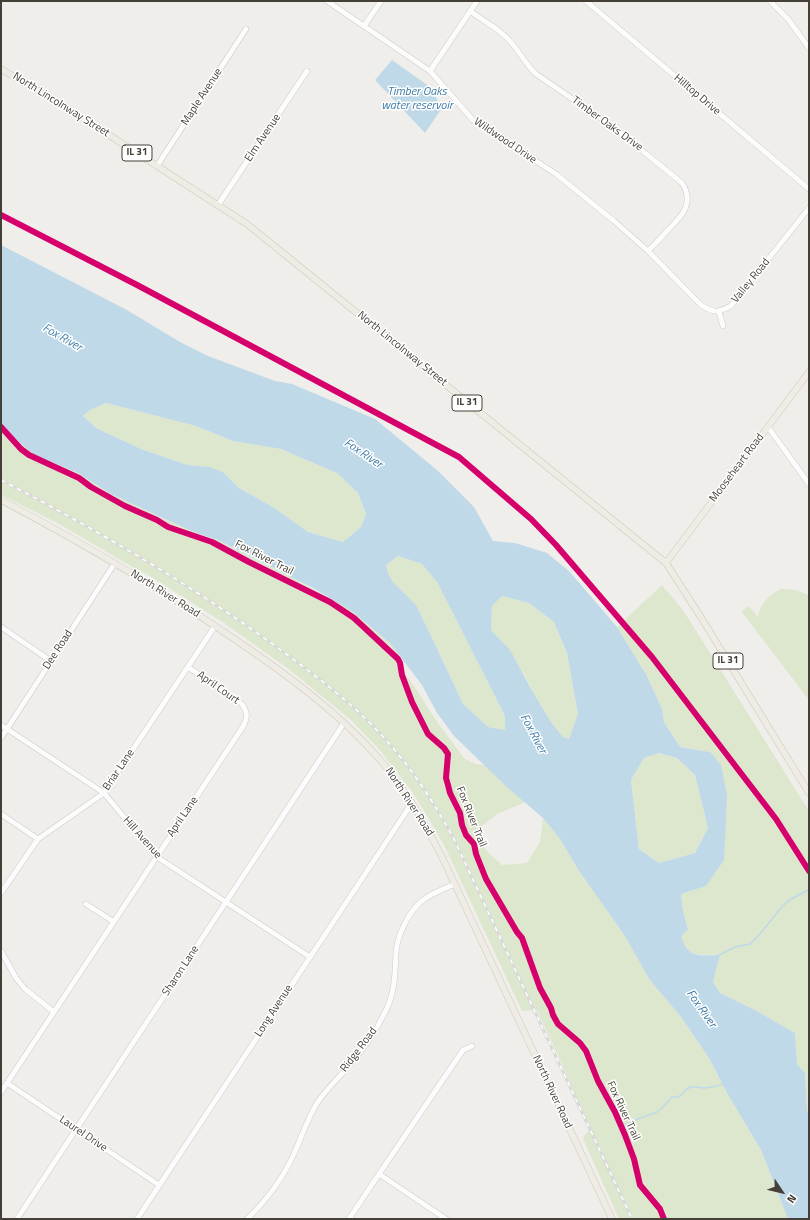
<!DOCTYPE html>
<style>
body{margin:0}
#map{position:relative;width:810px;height:1220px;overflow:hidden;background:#f0eeea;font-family:"Titillium Web",sans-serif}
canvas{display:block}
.frame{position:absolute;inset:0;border:2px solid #443f37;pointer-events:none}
.north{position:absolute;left:762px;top:1172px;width:40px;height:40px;-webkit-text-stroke:3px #fff;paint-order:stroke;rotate:125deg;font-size:11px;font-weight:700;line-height:16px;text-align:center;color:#443f37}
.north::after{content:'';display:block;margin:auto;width:14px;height:18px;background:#443f37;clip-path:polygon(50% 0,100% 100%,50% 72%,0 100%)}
</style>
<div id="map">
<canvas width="810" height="1220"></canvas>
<div class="frame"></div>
<div class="north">N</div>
</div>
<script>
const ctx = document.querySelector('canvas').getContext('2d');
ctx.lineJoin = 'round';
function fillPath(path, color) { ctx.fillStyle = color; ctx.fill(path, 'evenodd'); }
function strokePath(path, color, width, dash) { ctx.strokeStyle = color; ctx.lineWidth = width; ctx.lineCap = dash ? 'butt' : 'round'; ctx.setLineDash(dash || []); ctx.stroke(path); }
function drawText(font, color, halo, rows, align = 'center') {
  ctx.font = font + ' "Titillium Web",sans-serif'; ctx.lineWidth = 3; ctx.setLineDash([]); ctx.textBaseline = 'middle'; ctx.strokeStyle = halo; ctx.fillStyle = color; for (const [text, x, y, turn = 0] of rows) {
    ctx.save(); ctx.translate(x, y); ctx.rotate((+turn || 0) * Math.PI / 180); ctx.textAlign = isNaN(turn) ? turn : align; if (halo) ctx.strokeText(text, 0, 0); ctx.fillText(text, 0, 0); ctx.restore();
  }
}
fillPath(new Path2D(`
 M106,403L196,426L233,441L281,449L337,473L358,493L366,514L361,527L343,542L308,532L273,507L239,488L223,472L209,467L188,465L141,449L96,428L83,416L90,410Z
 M1,423L15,438L42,459L78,473L111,494L154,514L199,534L218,540L266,565L288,575L342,605L353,612L390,643L401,657L396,662L398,669L408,678L416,689L438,723L464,758L475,764L484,765L526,802L497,814L476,831C479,845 492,856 502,865L527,863L540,842L543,818L560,839L579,871L625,936L649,979L681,1017L709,1058L727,1093L761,1150L788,1219H619L583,1139L586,1133L590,1130L559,1057L537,1010L522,1011L445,847L432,824L413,793L379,749L351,720L290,670L224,623L145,573L139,571L61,525L1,495V477L2,476L1,475Z
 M398,556L422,564L437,582L505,716V730L488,727L463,704L441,657L416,606L393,582L388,573L386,565Z
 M662,585L683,610L809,811V1114L807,1111L805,1073L797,1064L795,1033L755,1010L720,993L713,982L720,955C699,954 689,959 680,936L688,928L683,911L681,894L706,886L710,752L680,747L664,722L662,709L647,676L617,627Z
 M781,589C792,589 800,590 809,596V700L741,611L749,606L758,617C761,602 768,596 781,589Z
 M502,596L529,603L554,622L567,653L578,714L570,739L563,737L551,722L534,694L524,674L491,630L492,606Z
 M659,753L677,758L695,775L708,828L695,853L659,863L639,849L631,780L644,758Z`), '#dde7cd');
fillPath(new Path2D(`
 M392,60L430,87L442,108L425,133L375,80Z
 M1,245L127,310L180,342L208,356L275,381L292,384L375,419L437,470L474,507L493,541L515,543L547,553L569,571L617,627L647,676L662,709L664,722L680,747L710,752L721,765L727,796L724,860L706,886L681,894L683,911L688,929L681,936C688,959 700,955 720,955L713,982L720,993L755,1010L795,1033L797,1064L805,1073L807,1111L809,1114V1219H788L761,1150L727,1093L709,1058L681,1017L649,979L625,936L579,871L560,839L543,818L508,788L454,736L437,713L422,685L390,643L353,612L315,589L218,540L199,534L154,514L111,494L78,473L33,454L15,438L1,423ZM106,403L196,426L233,441L281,449L337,473L358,493L366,514L361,527L343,542L308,532L273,507L239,488L223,472L209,467L188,465L141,449L96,428L83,416L90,410ZM398,556L422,564L437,582L505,716V730L488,727L463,704L441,657L416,605L393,582L388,573L386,565ZM502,596L529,603L554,622L567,653L578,714L569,739L563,737L551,722L534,694L510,650L491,630L492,606ZM659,753L677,758L695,775L708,828L695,853L659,863L639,849L631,780L644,758Z`), '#bfd9e9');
strokePath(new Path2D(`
 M719,955L735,947L750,944L760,934L780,909L788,901L798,895L809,890
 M623,1127L635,1120L657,1112L663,1107L672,1097C684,1099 682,1089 691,1087C695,1086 699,1088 703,1088C707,1088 719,1086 722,1084`), '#bfd9e9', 1.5);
const minor = new Path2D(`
 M327,1L430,71L473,120L556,174L614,221L648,251L701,305C714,313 717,313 731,306L809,208
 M586,1L809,189
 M770,1L788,19L809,48
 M470,11C482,20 498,28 508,39C519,50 525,64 536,74L612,126L682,183C695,203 682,216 668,230C662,237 655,244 648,251
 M364,26L381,1
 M430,71L477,1
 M157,166L246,29
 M218,205L307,71
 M719,312L723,326
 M768,427L809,484
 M1,627L51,661
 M1,725L104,793L157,857L310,957
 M1,738L115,563
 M1,814L38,839
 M1,893L38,839L104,793L215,626
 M86,904L114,922
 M1,951L16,978L25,989L54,1012
 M7,1083L159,1185
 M1,1092L244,725C248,716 247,712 242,704L188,667
 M379,1174L463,1050L472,1046
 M17,1219L344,723
 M137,1219L412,803
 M247,1219C266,1201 282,1179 293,1156C301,1138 307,1120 317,1103C327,1088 341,1076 352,1062C364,1048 376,1031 384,1014C395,994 395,975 396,953C397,935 409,911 423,900C432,893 444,889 455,884
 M349,1219L379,1174L446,1219`);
const major = new Path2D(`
 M1,69L64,106L247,224L666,563L702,619L809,793
 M1,500C79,541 154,585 227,634C282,671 338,711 382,762C407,791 426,825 443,859L612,1219
 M666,563L809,372`);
strokePath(minor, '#cdcbc8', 6);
strokePath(major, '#d0c9ba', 7);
strokePath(minor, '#fdfcfc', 5);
strokePath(major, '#efece5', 6);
const rail = new Path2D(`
 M1,480C97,530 190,584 278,648C316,676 354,704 386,740C413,770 434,803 453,837L632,1219`);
strokePath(rail, '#d9d9d8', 3);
strokePath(rail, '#fff', 1.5, [4.5]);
strokePath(new Path2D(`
 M1,215L139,286L459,457L531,519L556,545L652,657L776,819L809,871
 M1,427L21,449L29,455L79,478L91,487L125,506L157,520L168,527L212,542L249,562L330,602L354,618L398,659L400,663L402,675L412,702L428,734L444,748L448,754L446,778L448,785L450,793L460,813L462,825L466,835L474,844L476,854L486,879L517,932L522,938L540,988L551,1008L553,1015L558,1024L580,1043L586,1051L598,1081L615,1112L625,1135L634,1159L640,1185L660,1209L664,1219`), '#d6006c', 6);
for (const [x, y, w] of [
 [137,153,30],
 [467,403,30],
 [728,661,30]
]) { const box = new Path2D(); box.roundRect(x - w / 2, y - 8, w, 16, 3); ctx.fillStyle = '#fff'; ctx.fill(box); strokePath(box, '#443f37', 1); }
drawText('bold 10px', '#443f37', null, [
 ["IL 31",137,153],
 ["IL 31",467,403],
 ["IL 31",728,661]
]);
drawText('11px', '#443f37', '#fff', [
 ["Hilltop Drive",697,95,40],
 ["Maple Avenue",202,97,-57],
 ["North Lincolnway Street",61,105,32],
 ["Timber Oaks Drive",607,124,36],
 ["Elm Avenue",263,138,-56],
 ["Wildwood Drive",505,141,34],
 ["Valley Road",751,281,-51],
 ["North Lincolnway Street",402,349,39],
 ["Mooseheart Road",737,468,-53],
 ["Fox River Trail",264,558,27],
 ["North River Road",165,594,32],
 ["Dee Road",58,650,-57],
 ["April Court",218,688,35],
 ["Briar Lane",119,770,-56],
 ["North River Road",409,802,57],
 ["April Lane",183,817,-56],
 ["Fox River Trail",471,817,68],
 ["Hill Avenue",142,838,48],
 ["Sharon Lane",181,971,-57],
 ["Long Avenue",274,1011,-57],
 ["Ridge Road",359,1050,-53],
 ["North River Road",552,1092,65],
 ["Fox River Trail",623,1111,65],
 ["Laurel Drive",83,1134,34]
]);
drawText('italic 12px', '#3c7aa5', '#fff', [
 ["Timber Oaks",417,92],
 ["water reservoir",417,106],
 ["Fox River",62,338,30],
 ["Fox River",363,454,34],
 ["Fox River",533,734,62],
 ["Fox River",701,1009,55]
]);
</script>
